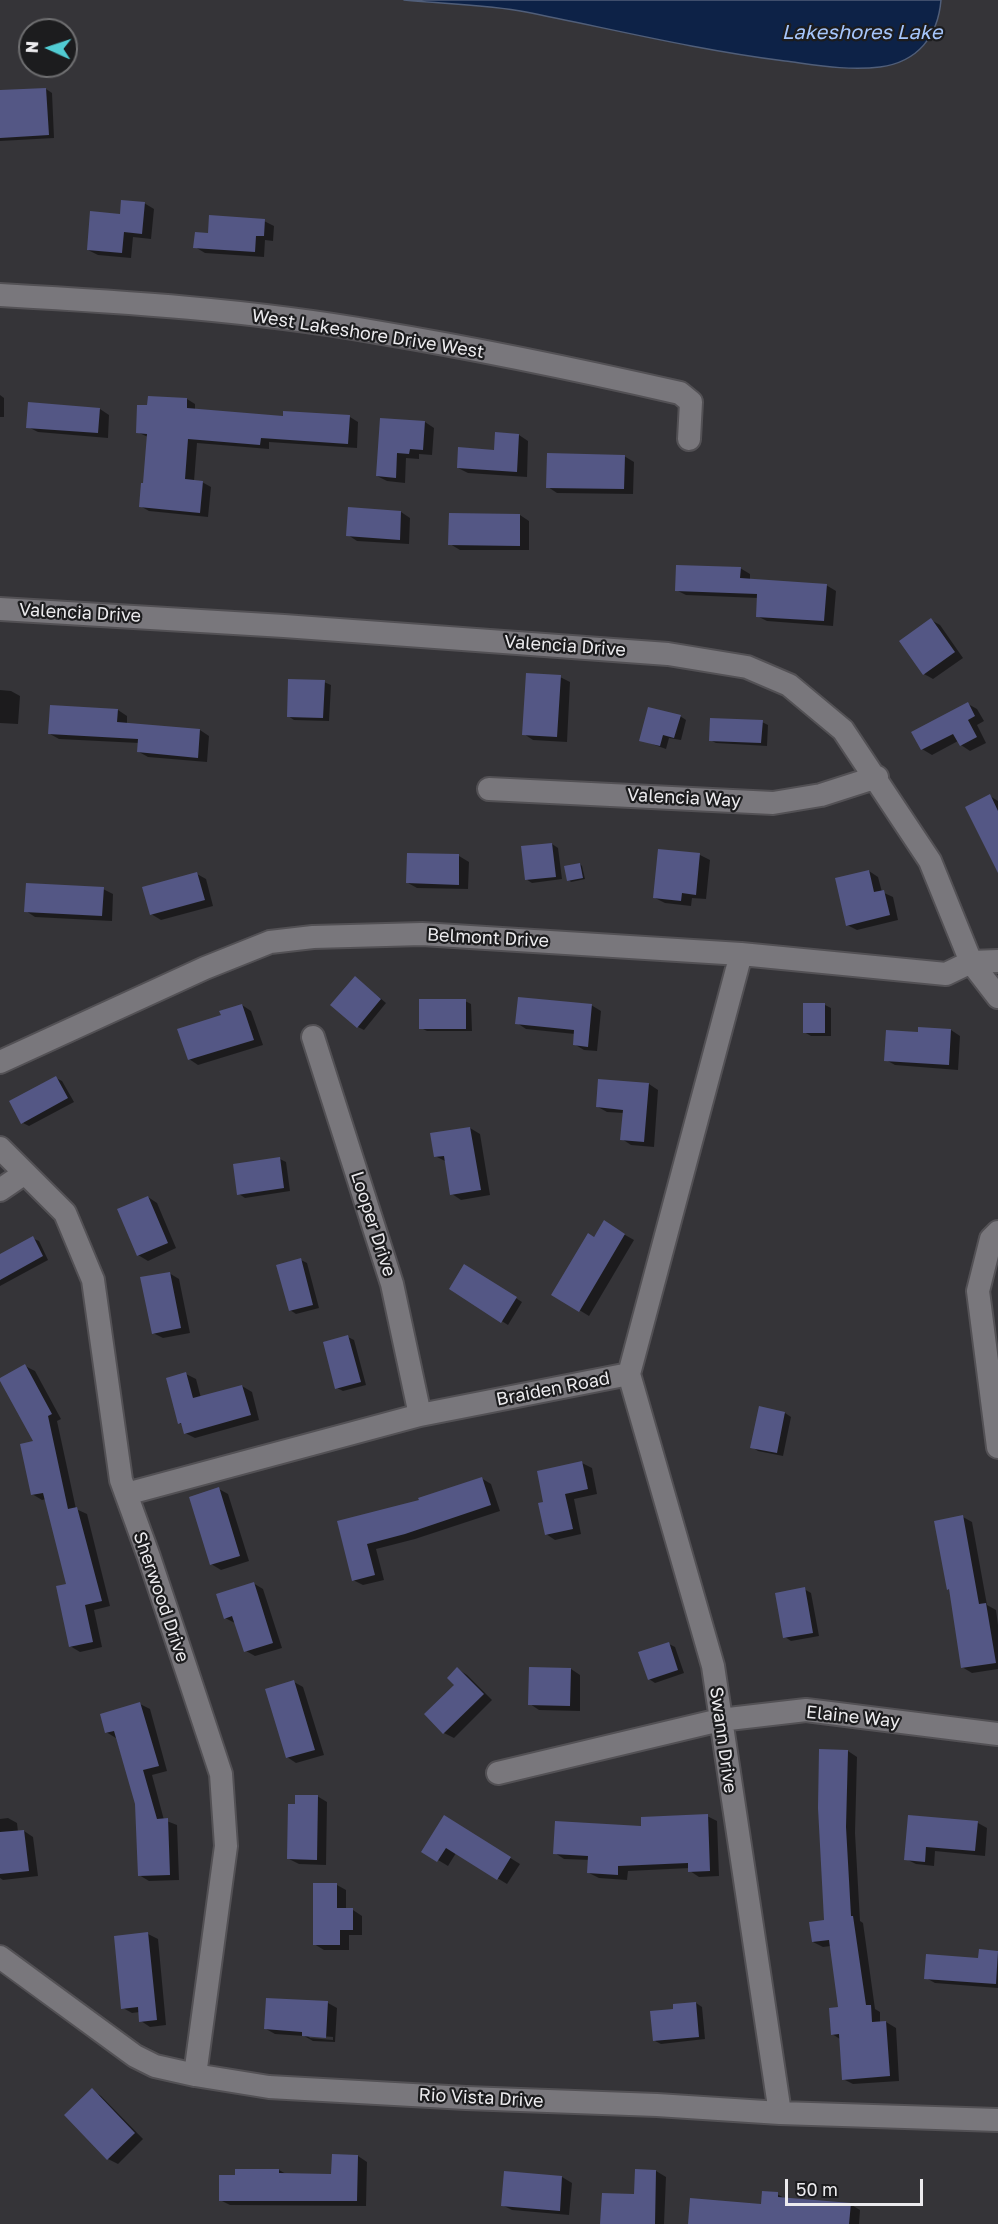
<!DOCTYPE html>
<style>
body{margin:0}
#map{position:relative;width:998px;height:2224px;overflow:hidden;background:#353438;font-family:"Golos Text",sans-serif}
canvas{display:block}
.north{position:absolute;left:18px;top:18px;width:60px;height:60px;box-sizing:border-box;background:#1c1c1e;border:2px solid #6f6f71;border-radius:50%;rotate:273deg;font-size:16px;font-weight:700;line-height:24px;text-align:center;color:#ecebee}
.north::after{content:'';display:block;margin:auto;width:21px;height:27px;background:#51ccd3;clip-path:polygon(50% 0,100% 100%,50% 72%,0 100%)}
.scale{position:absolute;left:785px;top:2179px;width:138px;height:27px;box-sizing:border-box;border:3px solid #ecebee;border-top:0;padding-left:8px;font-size:18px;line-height:21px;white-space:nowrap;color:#ecebee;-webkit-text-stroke:4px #1c1c1e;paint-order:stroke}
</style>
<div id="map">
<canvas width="998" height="2224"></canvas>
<div class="north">N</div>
<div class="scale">50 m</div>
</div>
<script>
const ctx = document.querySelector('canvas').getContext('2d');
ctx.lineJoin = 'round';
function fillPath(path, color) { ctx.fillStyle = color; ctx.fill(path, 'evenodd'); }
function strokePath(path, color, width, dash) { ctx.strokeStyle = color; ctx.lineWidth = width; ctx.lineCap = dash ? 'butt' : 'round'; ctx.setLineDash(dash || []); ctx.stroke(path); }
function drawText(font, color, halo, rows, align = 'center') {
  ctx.font = font + ' "Golos Text",sans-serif'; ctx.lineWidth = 4.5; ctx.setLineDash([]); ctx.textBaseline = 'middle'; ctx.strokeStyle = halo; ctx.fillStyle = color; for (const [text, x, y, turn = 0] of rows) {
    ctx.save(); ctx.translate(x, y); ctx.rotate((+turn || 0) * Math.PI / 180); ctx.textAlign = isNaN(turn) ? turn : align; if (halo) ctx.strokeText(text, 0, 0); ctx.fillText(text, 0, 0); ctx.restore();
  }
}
const water = new Path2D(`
 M404,0H941C938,36 918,62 880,67C848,71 816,65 785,61C697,50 612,29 526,12C486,4 444,4 404,0Z`);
fillPath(water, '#0d2247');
strokePath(water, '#505e79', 1.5);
fillPath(new Path2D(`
 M46,89L52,93L54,138L0,141V92Z
 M144,203L154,209L151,239L133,237L131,258L98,255L88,250L121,215Z
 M264,221L274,226L273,241L265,240L264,257L205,253L195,247L209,235Z
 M0,395L4,398V417H0Z
 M187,399L195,404V410L284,418L350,417L358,422L357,448L269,442V449L197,443L194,481L202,482L211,487L208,517L149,511L140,506L145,484L148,437L137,432Z
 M100,409L109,415L108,438L38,432L28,427Z
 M381,419L425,422L434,428L432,455L419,454V459L406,458L405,483L387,481L377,476Z
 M519,435L528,441L527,477L468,473L458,468L495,451Z
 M624,456L634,462L633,494L557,493L548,487Z
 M401,512L410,518L409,544L357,541L348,535Z
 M520,515L529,521V550H460L450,544Z
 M740,568L750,574V580L826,585L836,591L833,626L767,621L757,616L758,598L686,595L676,590Z
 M931,620L940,625L963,658L933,679L924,674Z
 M560,677L570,682L567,742L533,740L524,734Z
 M324,682L331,685L329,721L294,720L288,716Z
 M0,690L11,691L20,696L18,724L0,723Z
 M968,704L977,709L984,721L977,725L986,743L970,751L961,745L958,741L932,755L922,749L914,732Z
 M118,710L127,716V724L200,730L209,736L207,762L148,757L139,752V743L59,739L50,734Z
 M680,716L686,720L681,740L669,738L666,749L641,740Z
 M762,722L768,725L767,746L716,743L710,740Z
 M990,796L998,801V869Z
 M552,844L558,848L562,879L532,883L526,879Z
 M659,851L700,855L710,860L706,899L692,898L691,906L665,903L655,898Z
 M459,856L469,862L468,889L417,888L408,883Z
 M580,864L582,866L585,879L571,882L569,880Z
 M869,871L878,877L882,892L893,897L898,920L857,930L847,925Z
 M197,874L206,879L213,906L161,920L151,914Z
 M103,889L113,894L112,921L35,917L26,911Z
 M361,982L386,1003L364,1030L358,1027Z
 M465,1001L471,1004L472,1031H427L421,1028Z
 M242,1005L251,1011L263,1045L198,1065L189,1059Z
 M591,1005L601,1011L597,1051L584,1050L574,1044L575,1034L526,1029L517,1023Z
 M804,1005H825L831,1008V1036H811L804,1032Z
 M951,1030L960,1036L958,1070L895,1065L886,1060L919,1034Z
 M56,1078L62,1081L74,1102L29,1126L23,1123Z
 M649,1084L658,1090L654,1147L631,1145L622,1139L624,1113L607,1112L598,1107Z
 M470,1128L480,1134L490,1195L461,1200L452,1194L447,1162L435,1156Z
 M280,1159L286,1162L290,1191L245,1198L239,1194Z
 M148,1197L157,1203L176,1248L148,1261L138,1255Z
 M604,1223L634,1240L589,1316L553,1294Z
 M32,1238L39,1241L48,1260L0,1286V1255Z
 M301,1260L307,1263L319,1308L296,1314L290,1310Z
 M465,1266L522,1302L508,1325L451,1289Z
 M169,1273L179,1279L190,1333L163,1338L153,1333Z
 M348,1337L354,1340L366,1385L343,1391L337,1388Z
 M25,1366L35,1371L61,1419L57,1421L76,1509L87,1514L110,1606L94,1610L102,1647L80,1652L70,1646L68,1585L46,1499L42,1500L32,1494L35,1442Z
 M186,1374L196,1379L201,1398L242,1386L252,1392L259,1420L195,1438L185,1433L183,1425L179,1423Z
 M785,1413L791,1417L783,1456L758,1451L752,1447Z
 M582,1463L592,1468L597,1494L574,1499L581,1534L555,1540L546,1534L545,1503Z
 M481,1478L491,1484L500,1511L415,1539L376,1549L384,1580L363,1585L353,1580L338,1523L421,1501Z
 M219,1489L228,1494L249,1561L221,1570L211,1564Z
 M963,1517L972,1522L987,1605L996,1610L998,1625V1669L972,1673L962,1667L951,1590L949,1589Z
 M253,1583L263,1589L282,1648L255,1656L246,1651L235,1623L225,1618Z
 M804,1589L811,1593L819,1636L791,1641L785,1637Z
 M669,1644L675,1647L684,1673L655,1683L649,1679Z
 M458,1669L467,1675L492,1700L454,1738L444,1733L426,1714L456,1685Z
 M571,1669L580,1675V1711L539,1710L530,1704Z
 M294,1682L303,1687L324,1755L296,1763L287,1757Z
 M140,1704L150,1709L167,1771L152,1775L164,1820L177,1825L179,1880L149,1881L139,1875L137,1804L116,1738L106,1732Z
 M848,1751L857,1757L855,1833L860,1921L863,1923L875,2009L880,2012V2023L886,2022L896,2028L899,2081L853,2084L843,2079L840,2039L832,2034L839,2009L831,1946L823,1947L813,1942L826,1921Z
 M317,1796L327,1802L326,1865L299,1864L289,1859Z
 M707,1816L717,1821L719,1876L699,1877L690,1871V1868L628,1871L627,1880L599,1878L589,1873L590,1860L564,1859L555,1853L643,1827Z
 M910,1817L978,1823L987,1828L985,1856L935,1851L934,1866L916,1864L906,1859Z
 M8,1818L17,1823L18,1832L24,1831L33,1837L38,1876L3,1880L0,1878V1819Z
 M454,1823L520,1864L507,1884L456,1853L448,1866L423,1851Z
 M337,1885L346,1890V1910H353L362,1916V1935H349V1950H324L314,1944Z
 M148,1934L158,1939L166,2025L150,2027L141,2021L140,2012L132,2013L123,2008Z
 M980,1951L998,1952V1988L935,1983L926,1978L979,1960Z
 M328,2003L337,2008L335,2042L313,2041L304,2036L275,2034L266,2029ZM307,2035L333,2037V2040L310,2038Z
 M696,2003L702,2007L705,2039L661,2044L655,2041L675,2010Z
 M92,2090L101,2096L143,2139L118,2164L108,2159Z
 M358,2156L367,2162L366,2206L230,2205L220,2200L279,2170L286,2174L333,2176Z
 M636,2171H656L666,2177L664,2224H602L636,2195Z
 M505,2173L562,2177L572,2183L569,2215L512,2210L502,2205Z
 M777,2194L786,2199L850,2204L860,2210L859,2224H690L762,2205Z`), '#0007');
fillPath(new Path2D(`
 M46,88L49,135L0,138V90Z
 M121,200L145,202L142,234L124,232L122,253L87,250L90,211L120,214Z
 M209,215L265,219L264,236H256L255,252L193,248L195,232L208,233Z
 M148,396L187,398V408L283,416V411L350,415L348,444L261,438L260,445L188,439L185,479L203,481L200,513L139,507L141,483H143L147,434L136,433L137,405H147Z
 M28,402L100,408L98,433L26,428Z
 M380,418L425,421L423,450L410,449L409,454L397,453L396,478L376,476Z
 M495,432L519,434L517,472L457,468L458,447L494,450Z
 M547,453L625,455L624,489L546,488Z
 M348,507L401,511L400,540L346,536Z
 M449,513L520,514V546L448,545Z
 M676,565L741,567L740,578L827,584L824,621L756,617L757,594L675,591Z
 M931,618L955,652L923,675L899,641Z
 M526,673L561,675L557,737L522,735Z
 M288,679L325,680L323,718L287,717Z
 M968,702L975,716L968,720L977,737L960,746L953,734L921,750L911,732Z
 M50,705L118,709L117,722L200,729L198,758L137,752L138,739L48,734Z
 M648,707L681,715L674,738L663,735L660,746L639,741Z
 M710,718L763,720L761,743L709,741Z
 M990,794L998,811V873L965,807Z
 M552,843L556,877L525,880L521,846Z
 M658,849L700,853L696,895L682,893L681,901L653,898Z
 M407,853L459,854V885L406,883Z
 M580,863L583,878L567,881L564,866Z
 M869,870L874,892L884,890L890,915L846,926L835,878Z
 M197,872L205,900L150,915L142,887Z
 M26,883L104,887L102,916L24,912Z
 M355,976L381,999L357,1028L330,1005Z
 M518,997L592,1004L588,1047L573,1045L574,1030L515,1024Z
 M419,999H466V1029H419Z
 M803,1003H825V1033H803Z
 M242,1004L254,1040L188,1060L177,1029L221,1015L219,1011Z
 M918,1027L951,1029L949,1065L884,1061L886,1030L918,1032Z
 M56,1076L68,1098L21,1124L9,1101Z
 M598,1079L649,1083L644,1142L620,1140L623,1110L596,1107Z
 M470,1127L481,1190L450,1195L444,1156L434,1157L430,1133Z
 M280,1157L284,1188L237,1195L233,1164Z
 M148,1196L168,1243L137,1256L117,1209Z
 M604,1220L625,1234L579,1312L551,1295L588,1233L594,1237Z
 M33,1236L43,1256L0,1280V1254Z
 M301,1258L313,1305L289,1311L276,1265Z
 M464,1264L517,1297L501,1323L449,1289Z
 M170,1272L181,1328L152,1334L140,1277Z
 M348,1335L361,1382L335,1389L323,1342Z
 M25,1364L52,1414L48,1416L68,1509L77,1507L102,1601L85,1605L93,1642L69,1647L56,1586L66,1584L43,1493L31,1495L20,1444L33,1441L0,1381V1378Z
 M186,1372L193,1398L242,1385L251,1415L184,1434L181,1423L178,1424L166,1378Z
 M759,1406L785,1412L777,1453L750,1448Z
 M582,1461L588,1489L565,1494L573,1529L545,1535L538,1503L543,1502L537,1471Z
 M482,1477L491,1505L405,1534L367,1544L375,1575L352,1581L337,1521L419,1500L418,1498Z
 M219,1487L240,1556L210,1565L189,1497Z
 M963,1515L979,1604L986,1603L996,1663L961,1668L949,1589L947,1590L934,1521Z
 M254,1582L273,1643L244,1652L232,1616L224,1619L216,1594Z
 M805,1587L813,1633L783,1638L775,1593Z
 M669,1642L678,1670L648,1680L638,1652Z
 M457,1667L484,1694L443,1734L424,1714L454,1685L447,1678Z
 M529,1667L571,1668L570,1706L528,1705Z
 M294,1680L315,1750L286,1758L265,1689Z
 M140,1702L159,1766L143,1770L157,1819L168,1818L170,1875L138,1876L135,1804L114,1731L105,1733L100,1714Z
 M819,1749L848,1750L846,1827L851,1916H853L866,2005H871L872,2022L886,2021L890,2076L842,2080L839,2034L831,2035L829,2008L838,2007L829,1940L812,1942L809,1922L824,1920L818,1808Z
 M295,1795H318L317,1860L287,1859L288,1804H295Z
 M708,1814L710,1871L688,1872V1863L618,1866V1875L587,1873L588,1856L553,1854L555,1821L641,1826V1817Z
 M444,1815L511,1857L497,1880L446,1848L437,1862L421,1852Z
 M908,1815L978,1821L975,1851L926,1847L925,1862L904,1860Z
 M24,1830L29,1871L0,1874V1832Z
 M313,1883H337V1908H353V1930H340V1945H313Z
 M148,1932L157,2020L139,2022L138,2007L121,2009L114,1936Z
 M979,1949L998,1951L996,1984L924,1979L926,1954L978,1958Z
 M266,1998L328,2001L326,2038L302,2036V2032L264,2029Z
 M696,2002L699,2037L653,2041L650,2011L673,2009V2004Z
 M92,2088L135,2133L107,2160L64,2115Z
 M332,2154L358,2155L357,2201H219V2175H235V2169H279V2173L331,2174Z
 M635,2169L656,2170L655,2224H600L602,2193L634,2194Z
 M504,2171L562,2176L560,2211L501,2206Z
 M762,2191L778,2192V2197L851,2203L849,2224H688L690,2198L761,2204Z`), '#545785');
const minor = new Path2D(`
 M0,295C126,302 252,310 376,332C478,349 579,370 680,393L691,402L689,439
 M0,609L284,626L668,654L747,667L789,685L843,730L930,861L971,962L998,997
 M489,789L773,803L821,795L877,777
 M313,1037L392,1284L420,1415
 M0,1062L205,968L270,942L313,937L422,934L741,954L946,974L971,962L998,961
 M0,1148L65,1213L93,1280L121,1480L149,1557L221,1774L226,1846L195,2075
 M0,1190L25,1173
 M998,1232L991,1239L978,1291L998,1447
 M629,1374L713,1666L780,2113
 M126,1494L420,1415L629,1374L741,954
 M498,1773L720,1720L806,1710L998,1734
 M0,1957L135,2056L155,2066L195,2075L269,2087L466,2098L657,2105L780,2113L998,2120`);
strokePath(minor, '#535155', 26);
strokePath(minor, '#79777c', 22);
drawText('18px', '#ecebee', '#1c1c1e', [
 ["West Lakeshore Drive West",368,334,9],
 ["Valencia Drive",80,613,3],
 ["Valencia Drive",565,646,4],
 ["Valencia Way",684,798,3],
 ["Belmont Drive",488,938,3],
 ["Looper Drive",373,1224,72],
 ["Braiden Road",553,1389,-11],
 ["Sherwood Drive",161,1597,71],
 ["Elaine Way",853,1717,6],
 ["Swann Drive",723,1740,82],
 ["Rio Vista Drive",481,2098,3]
]);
drawText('italic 20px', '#a6c6fc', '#1c1c1e', [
 ["Lakeshores Lake",862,33]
]);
</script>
